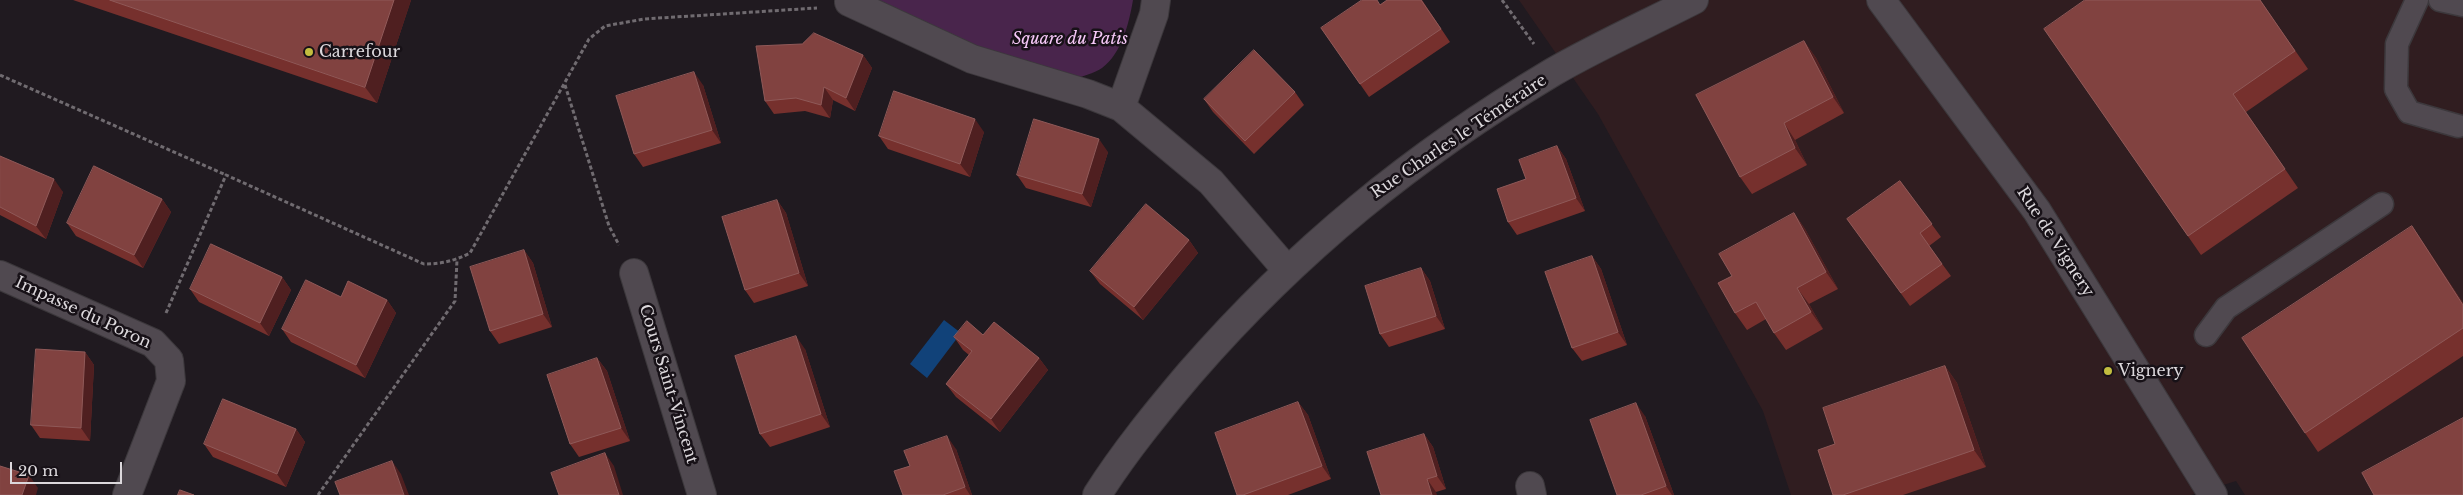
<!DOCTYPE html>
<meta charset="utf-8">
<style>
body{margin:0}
#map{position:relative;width:2463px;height:495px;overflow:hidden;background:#201a20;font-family:"Libre Baskerville",serif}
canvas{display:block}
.scale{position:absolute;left:10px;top:462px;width:112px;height:22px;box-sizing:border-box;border:2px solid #dcd8dc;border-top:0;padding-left:6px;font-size:15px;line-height:18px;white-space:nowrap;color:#dcd8dc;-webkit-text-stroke:4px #171117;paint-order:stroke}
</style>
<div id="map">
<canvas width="2463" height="495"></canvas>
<div class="scale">20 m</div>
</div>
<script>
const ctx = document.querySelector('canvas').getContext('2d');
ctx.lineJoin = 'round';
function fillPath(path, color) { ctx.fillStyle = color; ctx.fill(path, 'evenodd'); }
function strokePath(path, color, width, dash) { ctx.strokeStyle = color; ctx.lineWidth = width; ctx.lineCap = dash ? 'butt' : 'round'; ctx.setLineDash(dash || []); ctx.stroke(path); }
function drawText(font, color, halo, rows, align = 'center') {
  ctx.font = font + ' "Libre Baskerville",serif'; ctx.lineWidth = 5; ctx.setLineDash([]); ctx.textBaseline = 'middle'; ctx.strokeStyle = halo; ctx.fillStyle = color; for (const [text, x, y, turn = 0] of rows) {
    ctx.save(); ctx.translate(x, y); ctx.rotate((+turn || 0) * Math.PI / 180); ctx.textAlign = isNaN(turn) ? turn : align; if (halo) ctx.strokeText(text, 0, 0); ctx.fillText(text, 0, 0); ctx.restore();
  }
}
fillPath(new Path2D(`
 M1519,0H2463V495H2245L2236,481L2191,495H1791L1763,411L1598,114Z`), '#301d20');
fillPath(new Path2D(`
 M874,0H1133C1129,23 1122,53 1102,68C1095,73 1077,79 1069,78C1007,72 931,27 874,0Z`), '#49254c');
fillPath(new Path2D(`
 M944,320L961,333L927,378L910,364Z`), '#114279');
const service = new Path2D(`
 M2417,0L2397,44L2396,89L2409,112L2458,126
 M2440,0L2463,5
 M2206,335L2226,308L2382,204`);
const minor = new Path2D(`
 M850,0L849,2L972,59L1088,94L1121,107L1154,14L1156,0
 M1881,0L2037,211L2213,495
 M1121,107L1211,182L1287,270
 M634,273L702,495
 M0,275L153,343L169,360L171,381L127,495
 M1530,486L1532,495
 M1097,495C1125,451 1157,412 1190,373C1297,250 1414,155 1553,72C1598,46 1647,24 1694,0`);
strokePath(service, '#3c383c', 25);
strokePath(minor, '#3c383c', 30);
strokePath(new Path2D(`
 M1502,0L1534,44
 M0,75L226,175
 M565,85L609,226L619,245
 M166,313L226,175L424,264C441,264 454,261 470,253L589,39L605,26L644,19L817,8
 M318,495L455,301L457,260`), '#706b70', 3, [4, 2.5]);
strokePath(service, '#504950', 22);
strokePath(minor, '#504950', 28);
fillPath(new Path2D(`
 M73,0H411L377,103Z
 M1422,0L1450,42L1369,97L1321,28L1381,4Z
 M2260,0L2308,69L2246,112L2298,188L2201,255L2044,29Z
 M1804,41L1816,58L1844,113L1795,140L1807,165L1752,194L1740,177Z
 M863,55L872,68L855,111L833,100L830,118L805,111L774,114L765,101Z
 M703,85L721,143L643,167L634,154Z
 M1295,92L1304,105L1254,154L1213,112L1204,99Z
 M984,132L970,177L888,149L879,136Z
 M1557,146L1566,159L1585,211L1517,235L1508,222L1526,179Z
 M1108,152L1091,207L1026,188L1017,175Z
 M0,156L63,192L46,239L0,215Z
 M1900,181L1941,237L1929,246L1951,276L1910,306L1847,219Z
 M162,199L171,212L143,268L76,236L67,223Z
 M777,200L786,213L808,286L754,303L745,290Z
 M1794,213L1805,229L1838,289L1809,304L1823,329L1786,350L1774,333L1766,319L1747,330L1735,313L1732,276Z
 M2412,226L2463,303V356L2318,452L2305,433Z
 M1189,240L1198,253L1143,320L1100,284L1090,271Z
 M524,250L533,263L552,327L499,344L490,331Z
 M1592,256L1601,269L1627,345L1582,361L1572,348Z
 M1421,268L1430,281L1445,329L1389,347L1380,334Z
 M282,277L291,290L269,336L199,302L190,289Z
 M341,297L387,300L396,313L365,378L291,342L282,329Z
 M954,337L1039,358L1048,370L1000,432L956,397L946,384L969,355L963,350Z
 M805,349L830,427L770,447L760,434Z
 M85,352L94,365L90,441L40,438L31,425Z
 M597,358L607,371L630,441L579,457L570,444Z
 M1945,366L1957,383L1986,467L1903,495H1833L1835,444Z
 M1298,402L1308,415L1331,479L1288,495H1237Z
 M1645,416L1674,495H1617Z
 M296,429L305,442L286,487L213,457L204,444Z
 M1424,434L1433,447L1446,489L1436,492L1381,495Z
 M956,449L972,495H903Z`), '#76302d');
fillPath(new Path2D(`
 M394,0H411L377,103L365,87Z
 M1804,41L1816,58L1844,113L1833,97Z
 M863,55L872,68L855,111L846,98Z
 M694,72L703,85L721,143L712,130Z
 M824,87L833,100L830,118L821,105Z
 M975,119L984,132L970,177L960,164Z
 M1784,123L1795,140L1807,165L1795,148Z
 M1099,139L1108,152L1091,207L1082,194Z
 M1557,146L1566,159L1585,211L1576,198Z
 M54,179L63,192L46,239L36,226Z
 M162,199L171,212L143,268L134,255Z
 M777,200L786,213L808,286L799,273Z
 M1794,213L1805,229L1838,289L1826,272Z
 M2412,226L2425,245L2463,303V305Z
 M1189,240L1198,253L1143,320L1134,307Z
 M524,250L533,263L552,327L543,314Z
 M1592,256L1601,269L1627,345L1618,332Z
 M1421,268L1430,281L1445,329L1436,316Z
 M282,277L291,290L269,336L260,323Z
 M1797,288L1809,304L1823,329L1811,312Z
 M387,300L396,313L365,378L356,365Z
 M796,336L805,349L830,427L821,414Z
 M85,352L94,365L90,441L81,428Z
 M597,358L607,371L630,441L621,428Z
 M1039,358L1048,370L1000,432L991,419Z
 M1945,366L1957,383L1986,467L1974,450Z
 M1298,402L1308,415L1331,479L1322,466Z
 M1636,403L1645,416L1674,495H1672L1666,486Z
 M296,429L305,442L286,487L277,474Z
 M1424,434L1433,447L1446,489L1437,476Z
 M947,436L956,449L972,495H970L965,487Z
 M605,453L614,466L623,495H619Z
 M392,461L401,474L409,495H404Z
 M29,475L38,488L36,495H22Z
 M1427,479L1436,492L1437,495H1432Z`), '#4f1f20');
const building = new Path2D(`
 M110,0H394L365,87Z
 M1362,0H1377L1380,5L1387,0H1421L1441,29L1360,84L1321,28Z
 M2085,0H2260L2295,51L2233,94L2285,169L2188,236L2044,29Z
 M814,33L863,55L846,98L824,87L821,105L796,98L765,101L756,46L802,44Z
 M1804,41L1833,97L1784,123L1795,148L1740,177L1696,95Z
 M1254,50L1295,92L1245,141L1204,99Z
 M694,72L712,130L634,154L616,96Z
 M894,91L975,119L960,164L879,136Z
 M1034,119L1099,139L1082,194L1017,175Z
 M1557,146L1576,198L1508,222L1497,189L1526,179L1519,160Z
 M0,156L54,179L36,226L0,207Z
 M94,166L162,199L134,255L67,223Z
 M1900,181L1932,224L1920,233L1942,264L1901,293L1847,219Z
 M777,200L799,273L745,290L722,217Z
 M1146,204L1189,240L1134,307L1090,271Z
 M1794,213L1826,272L1797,288L1811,312L1774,333L1756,302L1735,313L1718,283L1732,276L1719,254Z
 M2412,226L2463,305V328L2305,433L2242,338Z
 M211,244L282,277L260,323L190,289Z
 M524,250L543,314L490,331L470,267Z
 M1592,256L1618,332L1572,348L1545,272Z
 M1421,268L1436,316L1380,334L1365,286Z
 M306,280L341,297L348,281L387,300L356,365L282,329Z
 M967,321L983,335L994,322L1039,358L991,419L946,384L972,351L954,337Z
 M796,336L821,414L760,434L735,356Z
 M36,349L85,352L81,428L31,425Z
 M597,358L621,428L570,444L547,375Z
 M1945,366L1974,450L1843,495H1833L1818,450L1835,444L1823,408Z
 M223,399L296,429L277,474L204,444Z
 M1298,402L1322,466L1243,495H1237L1215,433Z
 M1636,403L1666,486L1641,495H1617L1590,420Z
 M2463,418V495H2374L2362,473Z
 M1424,434L1437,476L1427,479L1432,495H1381L1367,452Z
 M947,436L965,487L943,495H903L894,471L910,466L904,451Z
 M605,453L619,495H559L551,473Z
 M392,461L404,495H340L335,482Z
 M0,466L29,475L22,495H0Z
 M180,490L194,495H178Z`);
fillPath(building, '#814240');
strokePath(building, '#8f5958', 1);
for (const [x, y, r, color] of [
 [309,52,5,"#c2bd3f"],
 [2108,371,5,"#c2bd3f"]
]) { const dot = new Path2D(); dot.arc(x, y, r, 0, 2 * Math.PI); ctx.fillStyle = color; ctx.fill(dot); strokePath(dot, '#171117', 2); }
drawText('italic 16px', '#f7c9f9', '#171117', [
 ["Square du Patis",1070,39]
]);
drawText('16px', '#dcd8dc', '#171117', [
 ["Carrefour",319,52],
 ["Vignery",2118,371]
], 'left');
drawText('16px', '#dcd8dc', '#171117', [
 ["Rue Charles le Téméraire",1459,137,-34],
 ["Rue de Vignery",2055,242,57],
 ["Impasse du Poron",83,313,25],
 ["Cours Saint-Vincent",668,384,73]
]);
</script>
